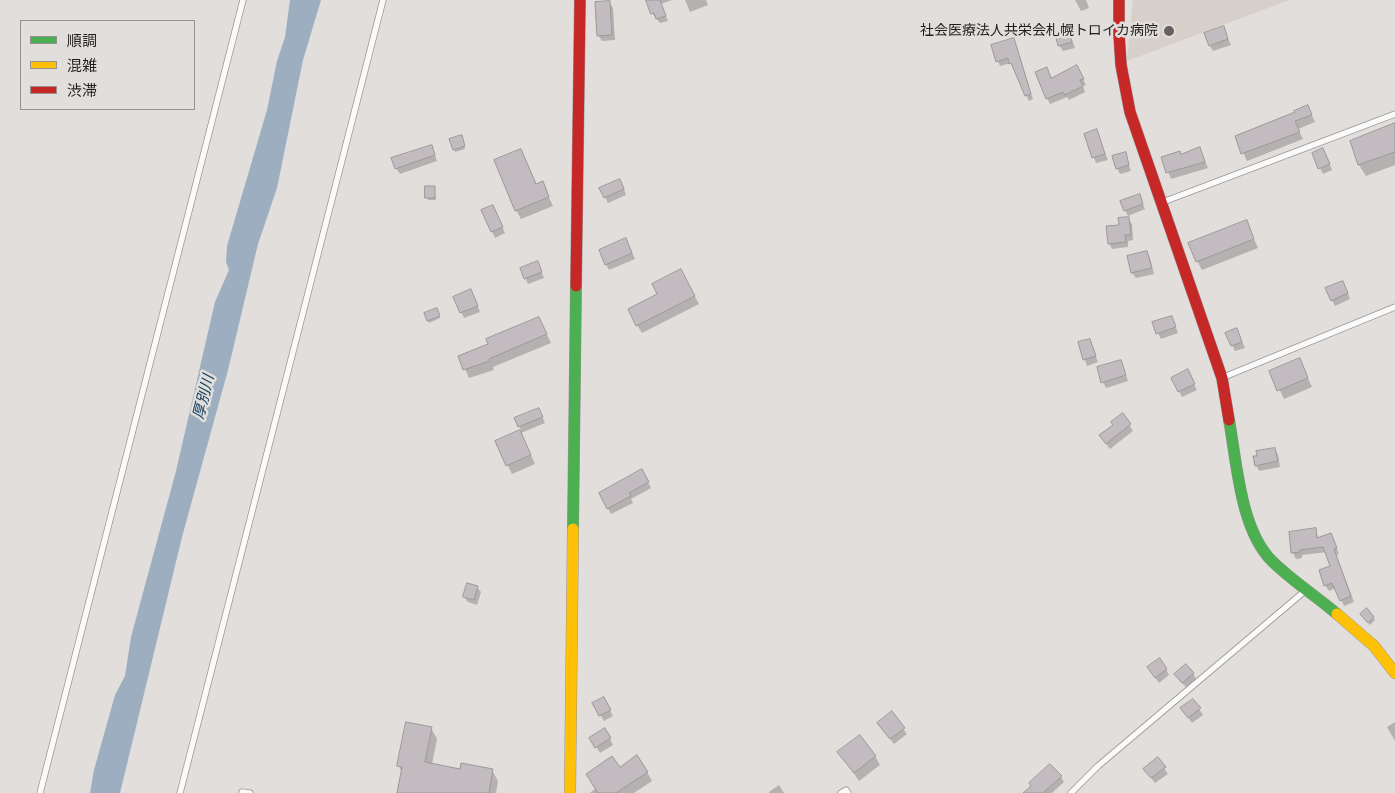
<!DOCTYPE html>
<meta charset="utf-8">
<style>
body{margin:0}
#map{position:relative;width:1395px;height:793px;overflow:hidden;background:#e1dedc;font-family:"Work Sans","Noto Sans JP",sans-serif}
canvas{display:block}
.legend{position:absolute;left:20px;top:20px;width:175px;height:90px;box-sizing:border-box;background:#e2dedb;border:1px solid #94918f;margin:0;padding:6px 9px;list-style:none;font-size:15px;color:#201e1d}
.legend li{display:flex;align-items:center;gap:10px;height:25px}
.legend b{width:25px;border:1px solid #94918f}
</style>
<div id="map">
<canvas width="1395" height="793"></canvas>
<ul class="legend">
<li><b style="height:6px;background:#4caf50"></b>順調</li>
<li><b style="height:6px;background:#ffc107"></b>混雑</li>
<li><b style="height:6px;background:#c62828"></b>渋滞</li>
</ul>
</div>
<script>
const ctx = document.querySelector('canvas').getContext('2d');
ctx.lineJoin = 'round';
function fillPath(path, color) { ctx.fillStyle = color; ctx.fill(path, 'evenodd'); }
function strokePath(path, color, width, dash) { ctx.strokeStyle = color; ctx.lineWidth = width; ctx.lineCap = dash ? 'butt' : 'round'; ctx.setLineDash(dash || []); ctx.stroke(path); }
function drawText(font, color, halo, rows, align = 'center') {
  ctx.font = font + ' "Work Sans","Noto Sans JP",sans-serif'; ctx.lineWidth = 5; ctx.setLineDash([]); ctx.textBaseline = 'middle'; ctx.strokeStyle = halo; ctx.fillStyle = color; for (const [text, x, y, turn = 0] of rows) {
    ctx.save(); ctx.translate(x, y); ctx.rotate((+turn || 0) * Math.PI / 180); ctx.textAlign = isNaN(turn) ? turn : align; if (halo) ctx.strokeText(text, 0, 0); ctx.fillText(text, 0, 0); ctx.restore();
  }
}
fillPath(new Path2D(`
 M1133,0H1289L1127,61Z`), '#d6cfca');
fillPath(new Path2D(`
 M290,0H321L303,60L277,188L258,244L228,370L182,537L120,793H90L94,770L115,695L125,676L131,637L176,471L215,302L229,270L226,262L227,246L267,110L277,61L285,37Z`), '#9caebf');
fillPath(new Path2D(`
 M648,0H672L661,4L668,21L660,23L652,13Z
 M685,0H706L708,5L690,12Z
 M1075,0H1086L1089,8L1081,11Z
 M609,2L613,8L615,40L602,41L598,35Z
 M1223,27L1231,45L1213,51L1210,46Z
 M1069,32L1075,48L1063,51L1059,45Z
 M1013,39L1033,99L1029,101L1011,63L1000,66L998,61Z
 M1047,69L1052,79L1080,73L1086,85L1083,86L1085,92L1069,100L1067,97L1050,104L1047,98Z
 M1308,107L1315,122L1298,129L1303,139L1247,161L1236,136L1297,113Z
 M1395,124V165L1366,176L1359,165L1351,142Z
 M1096,131L1108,160L1096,163L1085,134Z
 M462,139L465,149L455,152L454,149Z
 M1200,149L1208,168L1171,179L1163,158L1181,155Z
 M521,151L537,185L542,183L553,206L521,219L516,210Z
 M434,152L437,161L400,174L396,168Z
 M1313,153L1326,155L1332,170L1323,174Z
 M1125,154L1131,171L1120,174L1117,168Z
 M623,186L626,195L608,203L605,197Z
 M426,187H434L436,200H428Z
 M1139,195L1145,209L1128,216L1125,210Z
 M483,211L496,212L505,233L495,238Z
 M1128,219L1132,224L1133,240L1128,241V247L1112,249L1109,243L1120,226Z
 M1246,221L1258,248L1202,270L1197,261Z
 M629,245L635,259L609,270L606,264Z
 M1147,253L1150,258L1154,274L1136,278L1132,273L1128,257Z
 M538,263L544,278L528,284L525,278Z
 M685,278L699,304L642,333L637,325Z
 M1346,288L1350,299L1335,306L1332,300Z
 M474,297L480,312L464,318L455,298Z
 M437,311L440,318L429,323L428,320Z
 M1172,317L1178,333L1161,339L1158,333Z
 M539,318L551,343L493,367L494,370L469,378L460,357L490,344Z
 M1237,330L1245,348L1235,351L1227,334Z
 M1090,340L1098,362L1087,366L1079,343Z
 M1300,360L1312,387L1284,399L1271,372Z
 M1121,361L1128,381L1106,388L1103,382Z
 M1190,377L1197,390L1182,397L1179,391Z
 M539,409L545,423L521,433L535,464L512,474L496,441L521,430L516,419Z
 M1123,415L1133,431L1110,449L1104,441Z
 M1275,449L1278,455L1280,467L1259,471L1256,465Z
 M642,471L651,488L631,499L633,503L611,514L600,494Z
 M1315,530L1319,539L1331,534L1334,540L1339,554L1336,555L1354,602L1344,606L1336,588L1329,591L1325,585L1332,566L1327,552L1302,555V558L1296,559L1293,553L1290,533Z
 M477,587L481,592L477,605L468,602L464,597Z
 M1366,610L1375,620L1370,625L1363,616Z
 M1166,669L1169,675L1159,683L1152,673Z
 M1193,673L1196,679L1186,687L1179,680Z
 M603,698L613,716L604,721L594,704Z
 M1193,700L1203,715L1192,723L1182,709Z
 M891,713L907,734L894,744L882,729Z
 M1395,722V741L1387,727Z
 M431,728L437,739L432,764L461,770H492L498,781L496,793H398L402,773L399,766Z
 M605,730L613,745L600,753L591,738Z
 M839,752L875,756L880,765L859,781Z
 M1158,759L1168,774L1155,783L1148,774Z
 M619,768L647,772L652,781L634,793H590Z
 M1061,777L1064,782L1052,793H1025Z
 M779,785L784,793H769V792Z`), '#0003');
const building = new Path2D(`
 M646,0H660L666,16L656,19L654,13L651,14Z
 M610,1L612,35L597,36L595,2Z
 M1224,26L1228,39L1209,46L1204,33Z
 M1070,31L1072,42L1058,46L1055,34Z
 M1014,38L1031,94L1025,96L1011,63L1009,64L1008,58L996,62L991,45Z
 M1077,65L1084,79L1080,80L1083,86L1065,95L1063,92L1046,99L1035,72L1047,67L1051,78Z
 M1308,105L1312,115L1295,121L1300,132L1241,154L1235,136L1295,112L1294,111Z
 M1395,123V152L1358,165L1350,141Z
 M1097,129L1105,154L1092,158L1084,134Z
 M462,135L465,146L453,150L449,139Z
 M432,145L435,155L395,169L391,158Z
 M1200,147L1205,162L1166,173L1161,157L1180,151L1181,154Z
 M1323,148L1330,164L1318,169L1312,153Z
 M521,149L536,184L543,181L549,197L515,211L494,160Z
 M1126,152L1129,165L1116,169L1112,156Z
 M620,179L624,189L604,198L599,188Z
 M425,186H435V198H425Z
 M1140,194L1143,204L1124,211L1120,201Z
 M493,205L503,227L491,232L481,210Z
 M1129,217L1131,235H1125L1126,242L1108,244L1106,226L1119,225L1118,218Z
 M1247,220L1254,239L1196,262L1188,243Z
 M626,238L632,253L605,265L599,250Z
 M1147,251L1152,268L1131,273L1127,256Z
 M538,261L542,272L524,279L520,268Z
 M681,269L695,296L636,326L628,309L657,294L652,284Z
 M1343,281L1348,293L1331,301L1325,288Z
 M471,289L478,306L460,313L453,297Z
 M437,308L440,316L427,321L424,313Z
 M1172,316L1176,327L1156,334L1152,322Z
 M539,317L547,334L489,359L490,361L463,370L458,356L488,344L486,339Z
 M1237,328L1242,342L1231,346L1225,333Z
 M1090,339L1096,356L1083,360L1078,342Z
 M1300,358L1308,378L1277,391L1269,371Z
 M1121,360L1126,375L1101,383L1097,367Z
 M1188,369L1195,384L1178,392L1171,378Z
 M539,408L543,417L518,427L514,418Z
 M1123,413L1131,424L1106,444L1099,435L1113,425L1111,422Z
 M520,430L531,455L506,466L495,441Z
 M1275,448L1278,461L1255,466L1253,456H1257L1256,451Z
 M642,469L649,482L629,493L631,496L607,509L599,493Z
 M1316,528L1317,538L1331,533L1337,548L1334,549L1351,596L1340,601L1332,583L1324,586L1319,570L1330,566L1323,547L1300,550V552L1291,553L1289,532Z
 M467,583L478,586L474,600L463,597Z
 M1367,608L1374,617L1368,623L1360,614Z
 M1160,658L1167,669L1155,678L1147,667Z
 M1186,664L1194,673L1182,683L1174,674Z
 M604,697L611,710L599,716L592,703Z
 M1193,699L1201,708L1188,718L1180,708Z
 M892,711L905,728L890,739L877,723Z
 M406,722L432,727L425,762L460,769L461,763L493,769L489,793H397L402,767L397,766Z
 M605,728L611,738L595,748L589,738Z
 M860,735L876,756L854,773L837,752Z
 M637,755L648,772L616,793H598L586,774L612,756L620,767Z
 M1158,757L1166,767L1151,778L1143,769Z
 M1050,764L1062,776L1043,793H1023L1031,786L1029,783Z`);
fillPath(building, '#c2bcc1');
strokePath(building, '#9a9898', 1);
const lane = new Path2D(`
 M1163,202L1395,114
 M1224,377L1395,307
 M242,792L250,793
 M40,793L243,0
 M180,793L383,0
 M841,793L846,790L848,793
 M1071,793L1098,766L1306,590`);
const fast = new Path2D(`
 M1229,420C1237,463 1240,529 1272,561C1291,580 1316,596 1337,614
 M573,529L576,286`);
const slow = new Path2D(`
 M1337,614L1374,646L1395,673
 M570,793L573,529`);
const jam = new Path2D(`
 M1119,0V34L1121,65L1130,112L1222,378L1229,420
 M576,286L580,0`);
strokePath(lane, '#989694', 7);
strokePath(fast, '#989694', 12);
strokePath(slow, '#989694', 12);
strokePath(jam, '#989694', 12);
strokePath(lane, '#fafafa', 5.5);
strokePath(fast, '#4caf50', 11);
strokePath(slow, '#ffc107', 11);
strokePath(jam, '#c62828', 11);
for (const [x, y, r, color] of [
 [1169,31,6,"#646160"]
]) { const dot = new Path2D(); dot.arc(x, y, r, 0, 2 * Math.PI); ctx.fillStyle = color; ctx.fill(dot); strokePath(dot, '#e2dedb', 2); }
drawText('14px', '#201e1d', '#e2dedb', [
 ["社会医療法人共栄会札幌トロイカ病院",1158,31]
], 'right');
drawText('italic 15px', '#124061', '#e2dedb', [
 ["厚別川",204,397,-76]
]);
</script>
